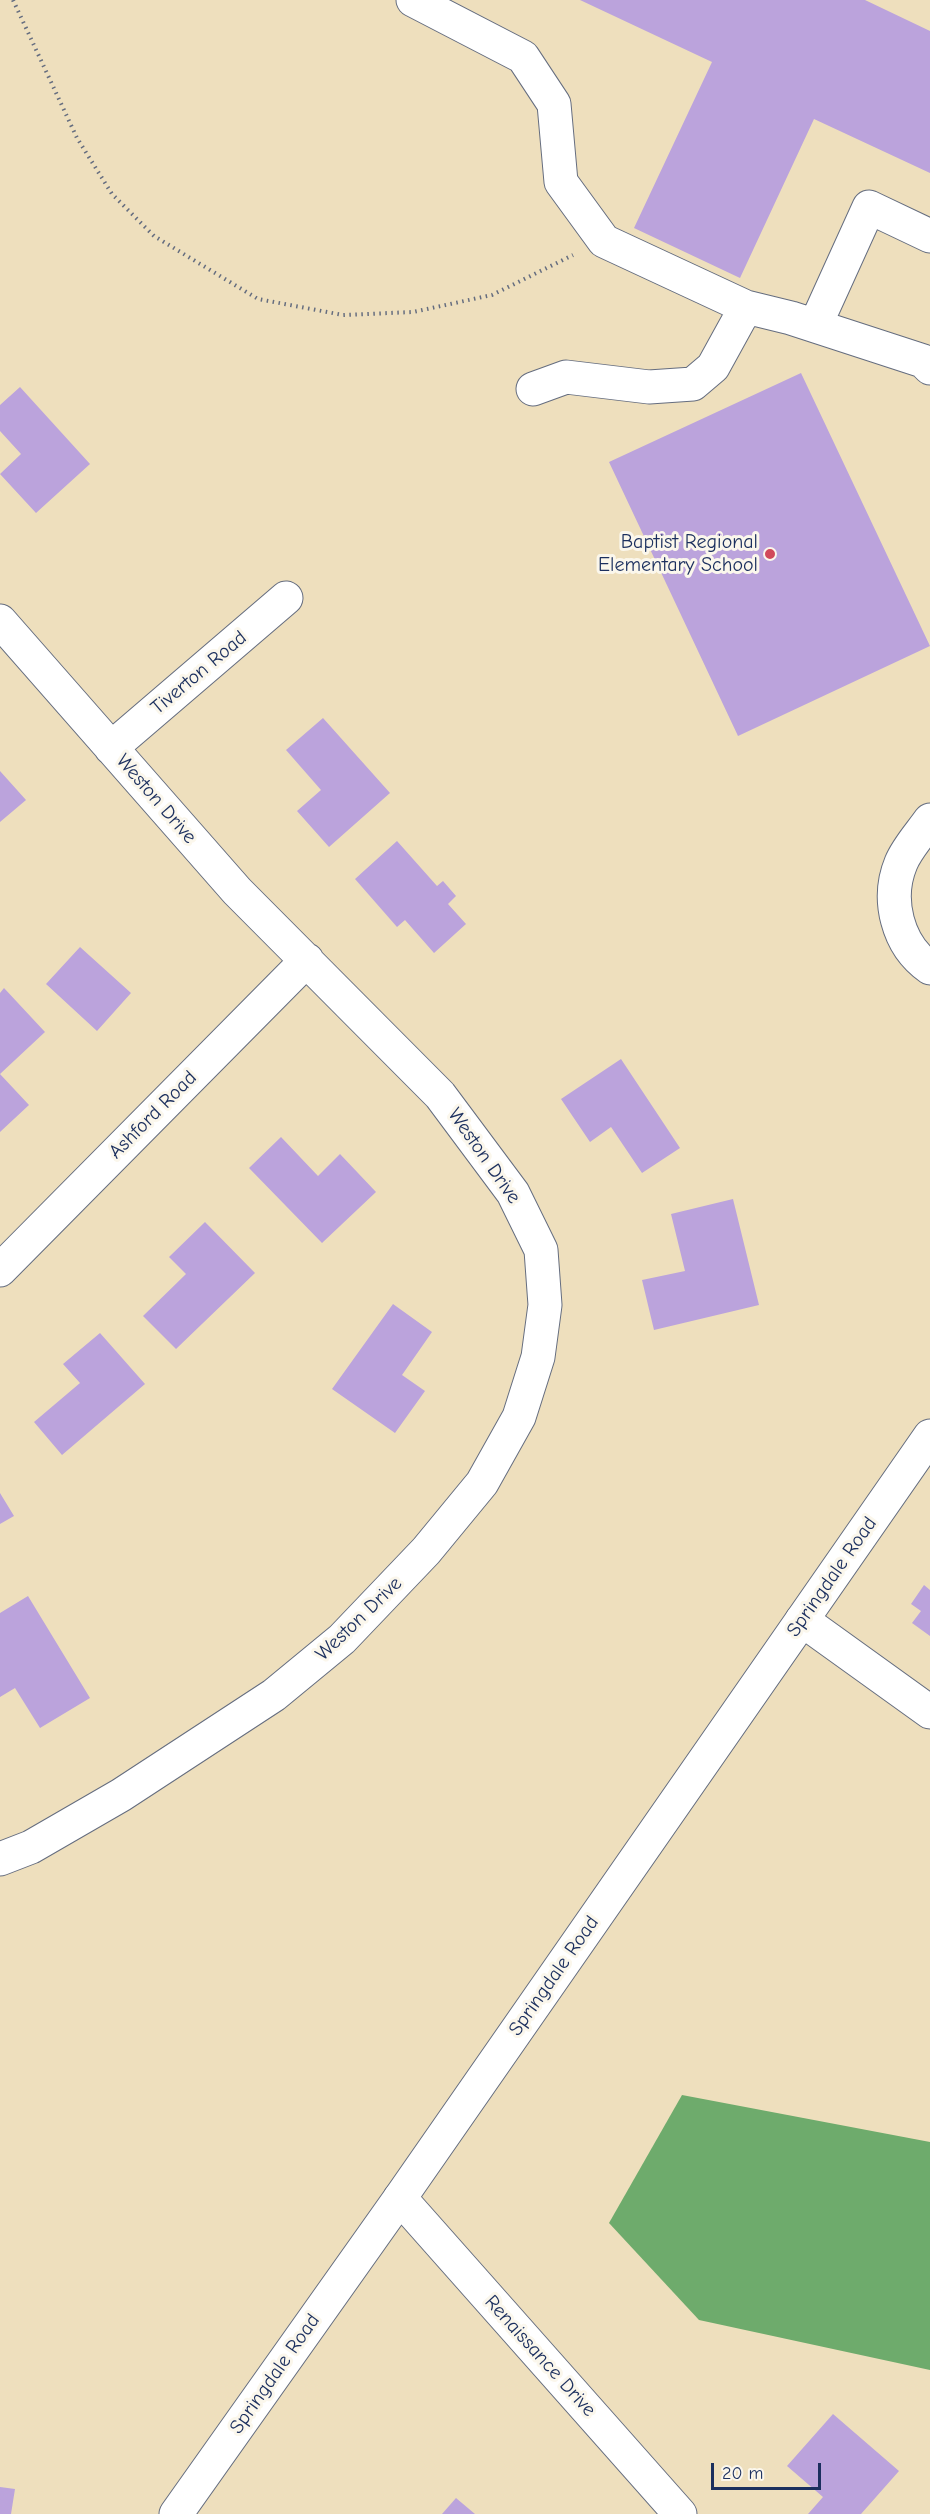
<!DOCTYPE html>
<style>
body{margin:0}
#map{position:relative;width:930px;height:2514px;overflow:hidden;background:#eedfbd;font-family:"Comic Neue",sans-serif}
canvas{display:block}
.scale{position:absolute;left:711px;top:2463px;width:110px;height:27px;box-sizing:border-box;border:3px solid #1b2f5e;border-top:0;padding-left:8px;font-size:18px;line-height:21px;white-space:nowrap;color:#1b2f5e;-webkit-text-stroke:4px #fbf7ec;paint-order:stroke}
</style>
<div id="map">
<canvas width="930" height="2514"></canvas>
<div class="scale">20 m</div>
</div>
<script>
const ctx = document.querySelector('canvas').getContext('2d');
ctx.lineJoin = 'round';
function fillPath(path, color) { ctx.fillStyle = color; ctx.fill(path, 'evenodd'); }
function strokePath(path, color, width, dash) { ctx.strokeStyle = color; ctx.lineWidth = width; ctx.lineCap = dash ? 'butt' : 'round'; ctx.setLineDash(dash || []); ctx.stroke(path); }
function drawText(font, color, halo, rows, align = 'center') {
  ctx.font = font + ' "Comic Neue",sans-serif'; ctx.lineWidth = 6; ctx.setLineDash([]); ctx.textBaseline = 'middle'; ctx.strokeStyle = halo; ctx.fillStyle = color; for (const [text, x, y, turn = 0] of rows) {
    ctx.save(); ctx.translate(x, y); ctx.rotate((+turn || 0) * Math.PI / 180); ctx.textAlign = isNaN(turn) ? turn : align; if (halo) ctx.strokeText(text, 0, 0); ctx.fillText(text, 0, 0); ctx.restore();
  }
}
fillPath(new Path2D(`
 M682,2095L930,2142V2370L699,2320L609,2223Z`), '#6eab6c');
fillPath(new Path2D(`
 M580,0H865L930,31V173L814,119L740,278L634,228L712,62Z
 M801,373L930,646L738,736L609,462Z
 M20,387L90,464L36,513L0,474L21,454L0,431V405Z
 M323,718L390,793L329,847L297,811L321,790L286,750Z
 M0,771L26,800L0,822Z
 M397,841L437,886L443,881L456,896L448,904L466,924L434,953L405,920L397,927L355,879Z
 M80,947L131,993L97,1031L46,984Z
 M4,988L45,1032L0,1074L29,1105L0,1132V993Z
 M621,1059L680,1148L642,1173L611,1127L590,1142L561,1099Z
 M281,1137L318,1176L340,1154L376,1192L322,1243L249,1168Z
 M733,1199L759,1305L654,1330L642,1280L685,1271L671,1214Z
 M205,1222L255,1273L176,1349L143,1316L186,1274L169,1257Z
 M393,1304L432,1332L402,1375L425,1391L395,1433L332,1389Z
 M100,1333L145,1384L62,1455L34,1422L80,1383L63,1364Z
 M0,1493L14,1516L0,1524Z
 M924,1585L930,1590V1636L912,1623L921,1611L911,1604Z
 M28,1596L90,1698L40,1728L15,1688L0,1697V1613Z
 M833,2414L899,2471L861,2514H808L823,2497L787,2466Z
 M0,2487L15,2489L11,2514H0Z
 M456,2498L475,2514H442Z`), '#bba3dc');
const minor = new Path2D(`
 M413,0L523,57L554,104L561,182L604,241L746,307L791,318L923,361L930,368
 M815,326L869,207L930,236
 M533,389L566,377L649,387L693,384L713,367L746,307
 M0,621L237,891L440,1095L513,1193L541,1250L545,1305L538,1357L519,1417L482,1483L426,1551L342,1639L274,1695L121,1795L31,1847L0,1859
 M111,748L286,598
 M930,820C921,833 907,848 901,863C886,899 897,945 930,968
 M0,1270L307,960
 M802,1620L930,1712
 M400,2198L680,2514`);
const major = new Path2D(`
 M176,2514L400,2198L930,1436`);
strokePath(minor, '#656d7f', 35);
strokePath(major, '#656d7f', 35);
strokePath(new Path2D(`
 M13,0L77,138L112,194L154,236L258,299L343,315L413,312L492,295L573,255`), '#656d7f', 4, [1.5, 4.5]);
strokePath(minor, '#fff', 33);
strokePath(major, '#fff', 33);
for (const [x, y, r, color] of [
 [770,554,6,"#d1495b"]
]) { const dot = new Path2D(); dot.arc(x, y, r, 0, 2 * Math.PI); ctx.fillStyle = color; ctx.fill(dot); strokePath(dot, '#fbf7ec', 2); }
drawText('20px', '#1b2f5e', '#fbf7ec', [
 ["Baptist Regional",758,542],
 ["Elementary School",758,565]
], 'right');
drawText('20px', '#1b2f5e', '#fbf7ec', [
 ["Tiverton Road",199,673,-40],
 ["Weston Drive",156,799,49],
 ["Ashford Road",153,1115,-45],
 ["Weston Drive",484,1156,55],
 ["Springdale Road",832,1577,-55],
 ["Weston Drive",359,1619,-44],
 ["Springdale Road",554,1976,-55],
 ["Renaissance Drive",540,2356,48],
 ["Springdale Road",275,2374,-55]
]);
</script>
